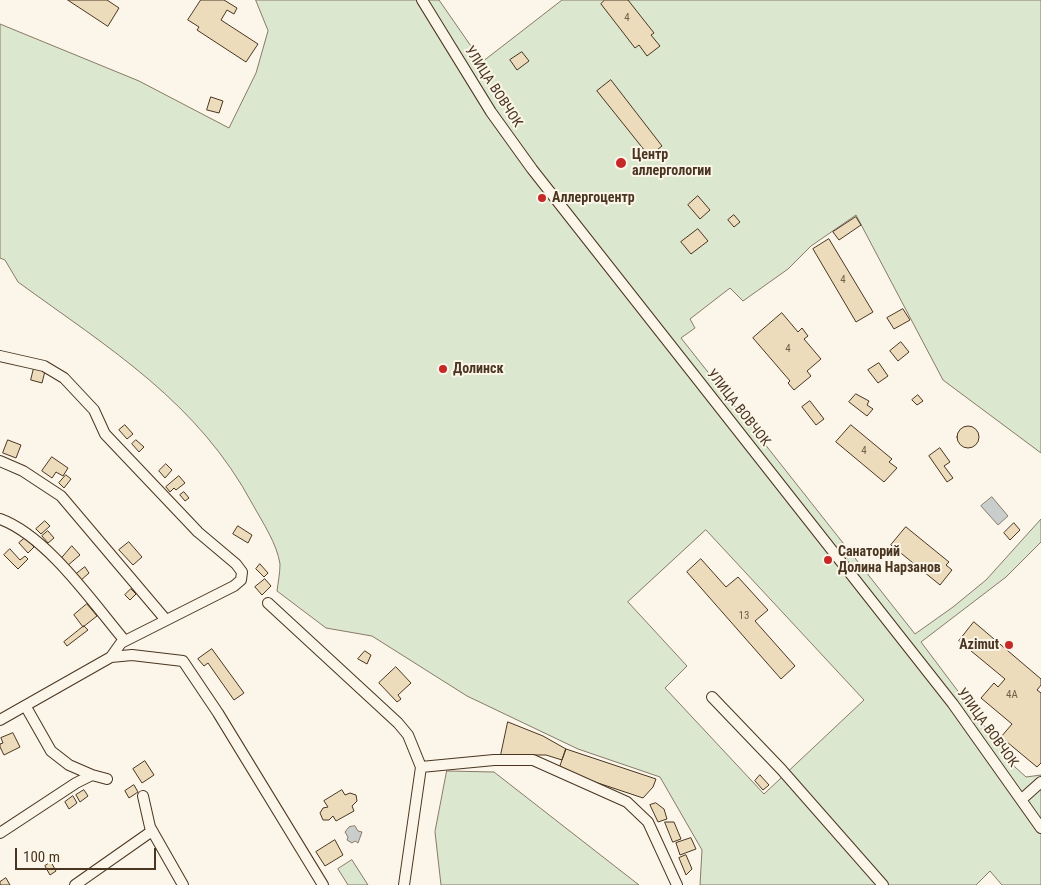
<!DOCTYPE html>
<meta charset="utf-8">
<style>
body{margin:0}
#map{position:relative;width:1041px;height:885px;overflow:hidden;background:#fbf6e9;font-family:"Roboto Condensed",sans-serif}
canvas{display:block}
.scale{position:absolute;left:15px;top:848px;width:141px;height:22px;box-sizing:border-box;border:2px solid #4a3520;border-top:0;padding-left:6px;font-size:15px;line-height:18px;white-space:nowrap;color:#4a3520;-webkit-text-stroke:4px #fbf6e9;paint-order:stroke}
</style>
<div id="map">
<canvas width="1041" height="885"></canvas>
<div class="scale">100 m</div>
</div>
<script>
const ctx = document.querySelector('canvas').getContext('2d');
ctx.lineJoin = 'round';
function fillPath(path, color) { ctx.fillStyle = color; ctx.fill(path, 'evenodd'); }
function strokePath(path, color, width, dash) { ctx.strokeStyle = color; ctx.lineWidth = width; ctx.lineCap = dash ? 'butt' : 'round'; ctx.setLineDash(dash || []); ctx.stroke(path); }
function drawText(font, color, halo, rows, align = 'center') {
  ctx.font = font + ' "Roboto Condensed",sans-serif'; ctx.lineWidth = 4; ctx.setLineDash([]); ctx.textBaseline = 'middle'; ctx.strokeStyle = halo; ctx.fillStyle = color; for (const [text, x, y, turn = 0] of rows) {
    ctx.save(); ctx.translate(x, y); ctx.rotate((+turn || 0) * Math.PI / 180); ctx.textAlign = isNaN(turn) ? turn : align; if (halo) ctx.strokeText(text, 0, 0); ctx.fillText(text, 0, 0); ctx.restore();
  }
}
const green = new Path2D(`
 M256,0H439L482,62L562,0H1041V453L943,380L856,215L811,246L788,269L743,301L730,288L690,319L695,328L681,338L915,634L953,607L986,580L1041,519V542L1006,577L921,642L1015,767L1026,777L1041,775V885H1002L990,871L976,885H700L702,850L660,777L578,749L467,696L372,636L326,628L277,591C278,583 280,573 280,564C277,544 263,523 253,505C198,402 110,349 18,282L5,260L0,258V24L139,81L229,128L256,73L268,31ZM706,530L864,700L764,794L665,688L687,666L628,602Z
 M447,771L494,772L639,885H441L435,832Z
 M352,860L368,885H348L338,869Z`);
fillPath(green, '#dce7d0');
strokePath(green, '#887966', 1);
const water = new Path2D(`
 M992,497L1008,516L998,525L981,506Z
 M355,826L358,831L362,832L358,843L355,841L352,843L347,840L348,837L345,832L349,827Z`);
fillPath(water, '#c9cecd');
strokePath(water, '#887966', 1);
const building = new Path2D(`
 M68,0H107L119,8L108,26Z
 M201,0H224L237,8L234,14L227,10L221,20L258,44L246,62L197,30L199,27L188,20Z
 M605,0H628L654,33L651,35L660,46L647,56L639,45L635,48L601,4Z
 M522,52L529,61L517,70L510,60Z
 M611,80L662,146L649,156L597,91Z
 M211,97L223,101L219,113L207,110Z
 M698,196L710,210L700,219L688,205Z
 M734,215L740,222L734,227L728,220Z
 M856,217L861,225L839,240L833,232Z
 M698,229L708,241L691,254L681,242Z
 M829,239L873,312L856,322L813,249Z
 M903,309L910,320L894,329L887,318Z
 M782,313L798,332L802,328L808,336L804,339L821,359L807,371L811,376L794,390L788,383L790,381L753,338Z
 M901,342L909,352L898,361L890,351Z
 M879,363L888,376L878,383L868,370Z
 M34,368L45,371L42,383L31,380Z
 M856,394L869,401L867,405L873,409L867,416L849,402Z
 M918,395L923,401L917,405L912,400Z
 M810,401L824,419L816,425L802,407Z
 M125,425L133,434L127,439L119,430Z
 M851,425L892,459L889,462L897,468L884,482L836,442Z
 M957 437a11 11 0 1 1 22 0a11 11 0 1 1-22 0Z
 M8,440L21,445L16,458L3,453Z
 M136,440L144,447L139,452L132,444Z
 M940,448L950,462L944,466L953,478L947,482L929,456Z
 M52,457L68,468L63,476L56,472L52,478L42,471Z
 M166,464L172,470L165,478L159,471Z
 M66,475L71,479L64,488L59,483Z
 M179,476L185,483L176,490L174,488L170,492L166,487Z
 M184,492L189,498L185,501L180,495Z
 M45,521L50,526L41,534L36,529Z
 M1014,523L1020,530L1010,540L1004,533Z
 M238,526L252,535L248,543L233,534Z
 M906,527L949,562L946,565L952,570L940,585L891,545Z
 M48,531L54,538L48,543L42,536Z
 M25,538L34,547L28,553L19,543Z
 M129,542L142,557L133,565L119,550Z
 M72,546L80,555L67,566L61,559Z
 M10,549L20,560L25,556L28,559L18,569L4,555Z
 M701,559L726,587L738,577L768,610L755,621L795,666L781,679L687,572Z
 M260,564L268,573L264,577L256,569Z
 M85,567L89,573L80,581L75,575Z
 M265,579L271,586L262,595L255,587Z
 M131,589L136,594L130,600L125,595Z
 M87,604L97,616L83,627L74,615Z
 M974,622L1041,679V685L1037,690L1041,693V763L1037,767L1001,737L1012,724L981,698L994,683L998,687L1005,679L959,641Z
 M84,626L88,630L67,646L64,642Z
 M212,649L244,693L234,700L208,663L204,666L198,659Z
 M365,651L371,655L367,664L358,659Z
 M396,667L411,683L398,695L401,699L397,702L379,683Z
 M508,722L543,736L566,749L562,760L546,755H501Z
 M13,733L20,747L4,755L0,747V744L3,743L1,738Z
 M566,749L656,779L653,787L643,798L559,770Z
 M145,761L154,775L142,783L133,769Z
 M760,775L769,785L763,790L755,781Z
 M134,785L138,792L129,798L125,791Z
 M84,790L88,796L80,802L76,795Z
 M342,790L345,795L350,793L356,795L357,801L352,806L354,811L336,821L333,816L329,820H323L320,813L323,808L328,807L324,801Z
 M73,796L77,803L69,809L65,802Z
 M656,803L664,809L667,819L658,822L650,805Z
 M665,822H674L681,839L673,842Z
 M691,838L696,849L680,855L676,843Z
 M335,840L343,855L325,866L316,852Z
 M686,855L692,869L686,875L679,858Z
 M51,862L56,871L50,875L45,866Z
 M6,878L10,885H0V882Z`);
fillPath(building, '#ecdcbc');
strokePath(building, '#4a3520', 1);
const minor = new Path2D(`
 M422,0L491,112L532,169L953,704L1041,828
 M0,356L44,366L64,378L94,410L105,434L198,532L236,564L242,572L241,580L234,586L121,643L111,657
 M0,461L23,471L61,496L166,620
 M0,519C47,536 93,603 125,641
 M268,603L398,723L408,735L421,767L404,885
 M712,697L781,769L883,885
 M26,707L51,751L69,765L92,775
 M0,720L111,657L132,655L183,661L218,713L323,885
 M421,767L494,760H533L627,802L648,822L677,885
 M143,796L150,827L183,885
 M1022,799L1041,782
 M0,833L76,783L92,775L107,779
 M75,885L152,831`);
strokePath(minor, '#4a3520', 12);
strokePath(minor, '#fbf6e9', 10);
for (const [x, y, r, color] of [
 [621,163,6,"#c62828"],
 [542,198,5,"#c62828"],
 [443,369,5,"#c62828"],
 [828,560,5,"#c62828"],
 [1009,645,5,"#c62828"]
]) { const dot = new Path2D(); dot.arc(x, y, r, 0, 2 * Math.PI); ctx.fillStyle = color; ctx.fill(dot); strokePath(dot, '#fbf6e9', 2); }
drawText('11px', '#725f47', null, [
 ["4",627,18],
 ["4",843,280],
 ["4",788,349],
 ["4",864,451],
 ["13",744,616],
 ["4А",1012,695]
]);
drawText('14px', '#4a3520', '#fbf6e9', [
 ["УЛИЦА ВОВЧОК",493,87,57],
 ["УЛИЦА ВОВЧОК",738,408,52],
 ["УЛИЦА ВОВЧОК",987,728,54]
]);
drawText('bold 14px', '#4a3520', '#fbf6e9', [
 ["Центр",632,155],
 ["аллергологии",632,171],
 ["Аллергоцентр",552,198],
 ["Долинск",453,369],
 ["Санаторий",838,552],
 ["Долина Нарзанов",838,568],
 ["Azimut",999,645,"right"]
], 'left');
</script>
